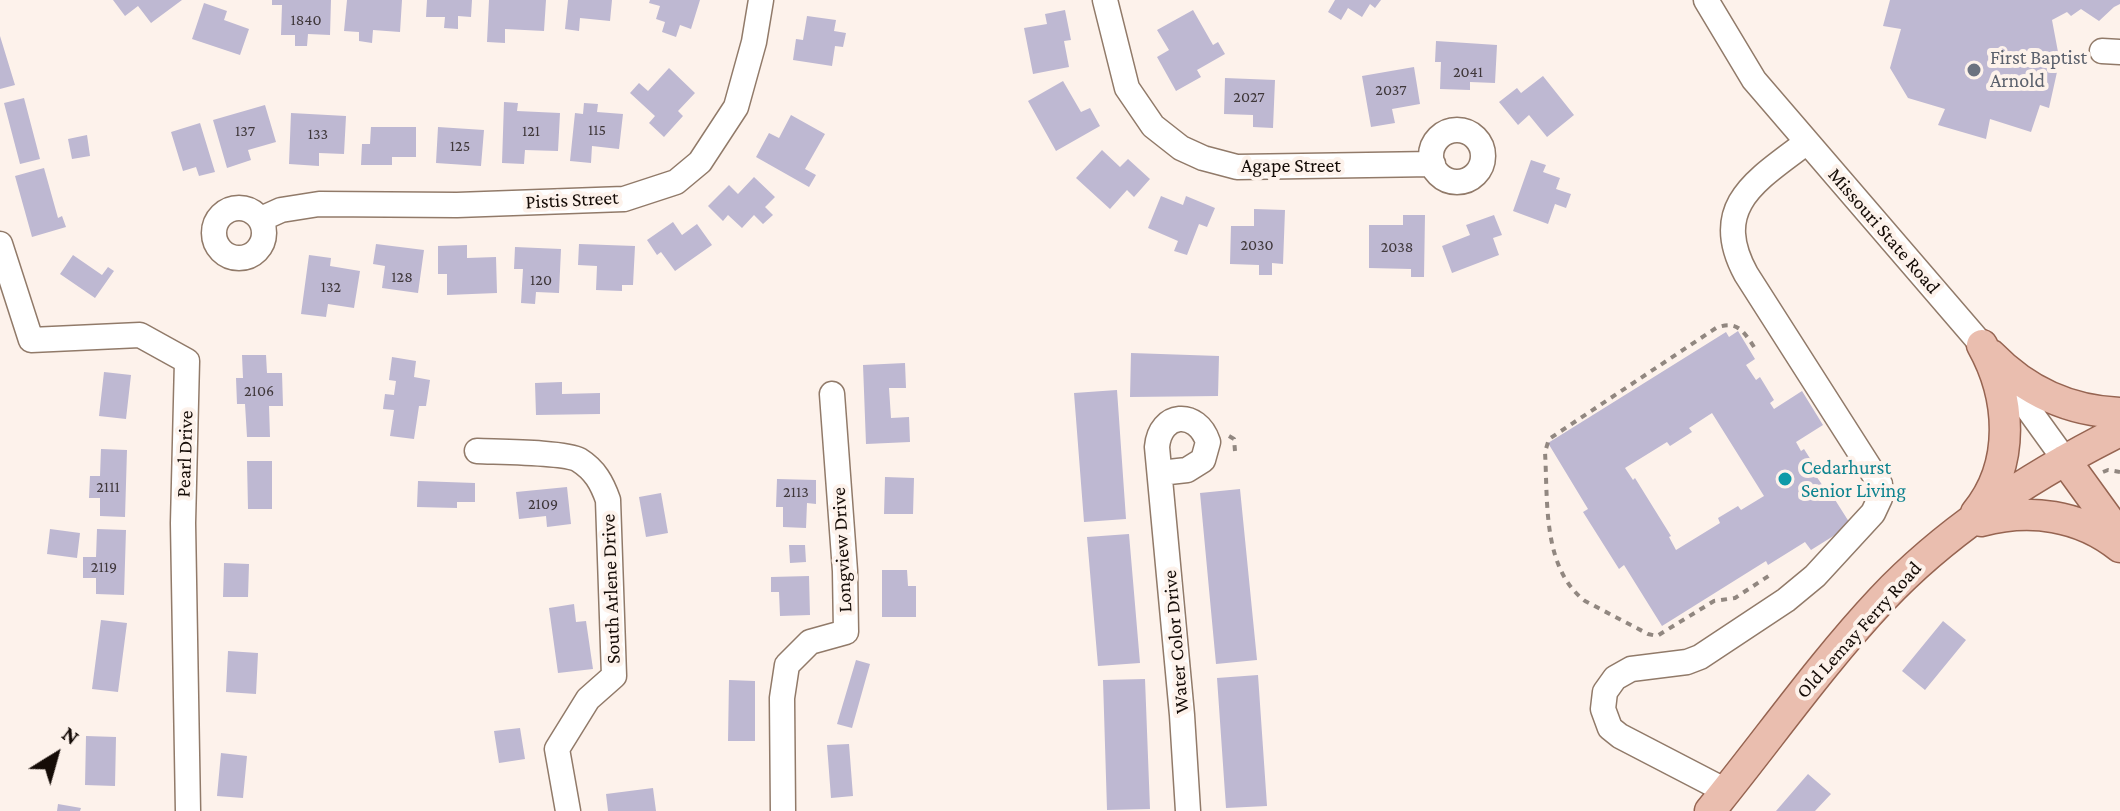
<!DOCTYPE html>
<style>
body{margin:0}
#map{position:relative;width:2120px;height:811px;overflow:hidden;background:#fdf2eb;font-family:"Crimson Pro",serif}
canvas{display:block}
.north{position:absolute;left:16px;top:715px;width:80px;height:80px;-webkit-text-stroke:6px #fdf2eb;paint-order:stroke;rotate:37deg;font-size:22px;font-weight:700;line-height:32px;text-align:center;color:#150c07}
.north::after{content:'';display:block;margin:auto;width:28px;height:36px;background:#150c07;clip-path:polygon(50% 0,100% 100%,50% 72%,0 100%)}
</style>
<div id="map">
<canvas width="2120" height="811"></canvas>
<div class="north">N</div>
</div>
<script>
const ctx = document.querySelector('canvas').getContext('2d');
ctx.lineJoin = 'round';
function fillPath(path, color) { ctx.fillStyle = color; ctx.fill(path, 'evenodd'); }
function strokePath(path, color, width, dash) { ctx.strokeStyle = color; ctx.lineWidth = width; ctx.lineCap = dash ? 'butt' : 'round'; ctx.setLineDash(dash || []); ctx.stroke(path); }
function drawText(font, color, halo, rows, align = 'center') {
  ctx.font = font + ' "Crimson Pro",serif'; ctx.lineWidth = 8; ctx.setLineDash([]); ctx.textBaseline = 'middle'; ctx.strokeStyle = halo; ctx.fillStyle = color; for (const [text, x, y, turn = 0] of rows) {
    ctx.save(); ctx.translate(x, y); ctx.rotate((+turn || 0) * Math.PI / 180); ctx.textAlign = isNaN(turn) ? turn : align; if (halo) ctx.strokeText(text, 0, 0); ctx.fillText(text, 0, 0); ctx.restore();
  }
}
fillPath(new Path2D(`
 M113,0H182L151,23L138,6L125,16Z
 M272,0H331L330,35L308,34L307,46H295V35H281L282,5H272Z
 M347,0H402L400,32L373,30L372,43L359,41V32L344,31Z
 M427,0H472L471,17L458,16V29L444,28L445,17H426Z
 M489,0H546L544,31L505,29V43L487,42Z
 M568,0H612L610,21L580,18L579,31L565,29Z
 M650,0H700L691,29L680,25L676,37L662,32L665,22L656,19L660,6L649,3Z
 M1335,0H1381L1375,8L1370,4L1362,17L1348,8L1341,20L1328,12Z
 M1890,0H2120V4L2114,7L2099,21L2081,9L2071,16L2067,12L2052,20L2058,52L2057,72L2049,108L2040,105L2031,132L1990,119L1986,139L1938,125L1945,109L1908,98L1890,68L1901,29L1883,26Z
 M204,3L227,11L224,20L249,29L240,55L192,39Z
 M1065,10L1071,40L1064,41L1069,67L1033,74L1024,28L1047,24L1045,14Z
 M1193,10L1213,45L1218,42L1225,54L1197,70L1201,77L1176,91L1157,57L1169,50L1157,30Z
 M807,16L836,20L834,31L846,33L843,47L835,46L832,66L793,60L796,39L803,40Z
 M0,36L15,85L0,89Z
 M1436,41L1497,45L1495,83L1470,82V90L1440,89L1441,62H1435Z
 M1414,67L1420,104L1392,109L1395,123L1371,127L1362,76Z
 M669,68L695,93L678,111L683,116L664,137L649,123L655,116L630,93L639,83L648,91Z
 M1543,76L1574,115L1547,137L1529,115L1518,125L1499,102L1517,88L1521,93Z
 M1225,78L1275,80L1273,128L1253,127V115L1224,114Z
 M1063,81L1081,112L1090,108L1100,126L1056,151L1028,101Z
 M24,98L40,159L20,164L4,103Z
 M504,102L518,103L517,111L560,113L558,151L525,150L524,164L502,163Z
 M584,103L598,104L597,112L623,114L619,149L592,146L591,163L570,161L575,113L583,114Z
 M265,105L276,142L248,150L251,160L227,168L213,120Z
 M291,113L346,116L344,154L319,153V166L289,164Z
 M791,115L825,134L805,169L816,175L809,187L756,157L769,133L779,138Z
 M200,123L215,172L199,176L196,167L183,171L171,132Z
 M371,127H416V157H392V165H361L362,144H370Z
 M438,127L484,130L481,166L436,163Z
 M87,135L90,156L72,159L68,139Z
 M1102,150L1120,167L1128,159L1150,179L1134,197L1127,190L1110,209L1076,178Z
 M1531,160L1546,165L1543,172L1560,178L1556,189L1571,194L1566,208L1555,204L1548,224L1513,211Z
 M44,168L58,218L62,216L66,227L32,237L15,176Z
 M754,177L775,197L765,207L773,215L763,224L754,215L742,228L728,215L723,221L708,206L729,185L738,194Z
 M1161,196L1183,205L1186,196L1215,208L1207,227L1199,224L1187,255L1174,251L1178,241L1148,228Z
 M1254,209L1285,210L1283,264L1272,263V275H1259V265L1230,264L1231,226H1254Z
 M1403,215H1425L1424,277H1411V269L1369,268V225H1403Z
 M1494,215L1502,235L1493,238L1499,255L1452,273L1442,246L1470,235L1466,225Z
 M673,222L682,235L697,224L712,245L675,271L661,252L657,255L647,240Z
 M376,244L424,250L418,293L382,288L385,266L373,264Z
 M579,244L635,246L633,285H622V291L596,290L597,266L578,265Z
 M467,245V258L496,257L497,293L447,295V274H438V246Z
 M515,247L561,249L559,293L536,292L535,304L521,303L523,269H514Z
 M73,255L102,275L108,267L114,271L95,298L60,274Z
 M309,255L331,258L330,266L360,271L354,308L328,304L326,317L301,314Z
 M1738,331L1755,359L1746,365L1756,380L1760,377L1774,400L1770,403L1774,409L1802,391L1823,425L1796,442L1801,451L1804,449L1818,471L1814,473L1823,486L1825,484L1851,525L1811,550L1805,542L1768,565L1766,561L1662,626L1624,565L1619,569L1583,512L1588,509L1548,443L1726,332L1729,337ZM1712,413L1764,496L1741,510L1738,506L1718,518L1720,523L1676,550L1669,537L1671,536L1635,478L1633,480L1625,468L1667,442L1670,446L1692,432L1689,428Z
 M1131,353L1219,356L1218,396L1130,397Z
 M242,355H266L267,373H282L283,406H269L270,437H247L245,404H237L236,378H243Z
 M392,357L416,361L414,377L430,380L426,406H419L414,439L390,436L394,410L383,409L385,394L394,395L396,381L389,380Z
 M905,363L906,388H889L891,418L909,417L910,442L866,444L863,365Z
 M104,372L131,375L126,419L99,416Z
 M562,382V394L600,393V414L536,415L535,383Z
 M1117,390L1126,519L1084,522L1074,393Z
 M101,449L127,450L125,517L100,516V498H89L90,476H100Z
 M247,461H272V509H248Z
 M885,477L914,478L913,514H884Z
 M777,479L816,480V504L807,503L806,528L783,527V507H776Z
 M418,481L475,483V502H457V508L417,507Z
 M567,487L571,524L547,527L546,516L519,519L516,492Z
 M1240,489L1257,660L1216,664L1200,493Z
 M661,493L668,533L646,537L639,497Z
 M50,529L80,533L77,558L47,554Z
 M97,529L126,530L124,595L96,594V578H83V557H96Z
 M1129,534L1140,663L1098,666L1087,537Z
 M789,545H805L806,562L790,563Z
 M224,563L249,564L248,597H223Z
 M882,570H907L908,586H916V617H882Z
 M809,576L810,615L780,616L779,592H771V577Z
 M574,604L576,622L586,621L593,669L558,673L549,608Z
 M101,620L127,623L118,692L92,689Z
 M1943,621L1966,640L1925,690L1902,671Z
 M228,651L258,653L256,694L226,692Z
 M856,660L870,664L852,728L837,724Z
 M1258,675L1267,806L1226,808L1217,678Z
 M1145,679L1150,809L1107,810L1103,680Z
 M729,680L755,681V741H728Z
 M520,728L525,759L499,763L494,731Z
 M86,736L116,737L115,786L85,785Z
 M849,744L853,796L831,798L827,745Z
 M221,753L247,756L243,798L217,796Z
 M1808,774L1831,794L1815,811H1776Z
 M653,788L656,811H608L606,794Z
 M58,804L81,808L80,811H57Z`), '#beb8d2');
const minor = new Path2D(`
 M1105,0L1127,88L1153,126L1181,148L1203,158L1237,167L1433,164
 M1706,0L1754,80L1982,345L2065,460
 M2102,51L2120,52
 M1431 156a26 26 0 1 1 52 0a26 26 0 1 1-52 0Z
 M214 233a25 25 0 1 1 50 0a25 25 0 1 1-50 0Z
 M261,219L281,210L319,204L457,205L624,199L676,182L700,162L736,107L754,42L761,0
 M0,244L31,340L140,335L187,361L183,523L188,811
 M477,451C497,452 565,452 579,460C595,470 602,483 608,500L614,676L588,699L557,749L568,811
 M1160,473L1187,470L1203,460L1208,442C1197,409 1160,412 1157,447L1182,715L1188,811
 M1726,791L1620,736L1610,728L1603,709L1605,692L1615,678L1631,669L1687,662L1700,657L1786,600L1815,576L1873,513L1880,498V484L1746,274C1709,206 1757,180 1807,142
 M783,811L782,698L787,665L810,642L846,632L845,571L832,394`);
const major = new Path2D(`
 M1991,355C2026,391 2069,411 2120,413
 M2065,460L2120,536
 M1976,513C2016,464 2011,397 1982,345
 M1981,521C2030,508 2080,515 2120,547
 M1710,811C1768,740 1820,665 1882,599C1949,528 2034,474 2120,431`);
strokePath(minor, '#917a69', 27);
strokePath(major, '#966451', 33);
strokePath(new Path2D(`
 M1754,347C1743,330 1736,320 1716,328L1549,439L1545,452C1548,501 1542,568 1585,601L1648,634L1657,636L1714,601L1735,598L1770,575
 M1229,436L1234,439L1235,451
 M2103,472L2108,470L2120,472`), '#918780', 4, [6, 6]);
strokePath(minor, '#fff', 24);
strokePath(major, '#eabeaf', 30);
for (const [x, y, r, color] of [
 [1974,70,8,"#6b7280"],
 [1785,479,8,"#0f9aa8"]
]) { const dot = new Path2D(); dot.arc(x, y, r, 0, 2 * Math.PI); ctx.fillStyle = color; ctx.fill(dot); strokePath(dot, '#fdf2eb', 3); }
drawText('16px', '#3f373a', null, [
 ["1840",306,20],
 ["2041",1468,72],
 ["2037",1391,90],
 ["2027",1249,97],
 ["115",597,130],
 ["137",245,131],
 ["121",531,131],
 ["133",318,134],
 ["125",460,146],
 ["2030",1257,245],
 ["2038",1397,247],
 ["128",402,277],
 ["120",541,280],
 ["132",331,287],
 ["2106",259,391],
 ["2111",108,487],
 ["2113",796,492],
 ["2109",543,504],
 ["2119",104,567]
]);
drawText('20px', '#5b616d', '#fdf2eb', [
 ["First Baptist",1990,58],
 ["Arnold",1990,81]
], 'left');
drawText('20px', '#150c07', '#fdf2eb', [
 ["Agape Street",1291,166],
 ["Pistis Street",572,200,-3],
 ["Missouri State Road",1884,231,49],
 ["Pearl Drive",185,454,-88],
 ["Longview Drive",842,550,-93],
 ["South Arlene Drive",611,589,-92],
 ["Old Lemay Ferry Road",1859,630,-48],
 ["Water Color Drive",1176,642,-95]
]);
drawText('20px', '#0d838f', '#fdf2eb', [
 ["Cedarhurst",1801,468],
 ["Senior Living",1801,491]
], 'left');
</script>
